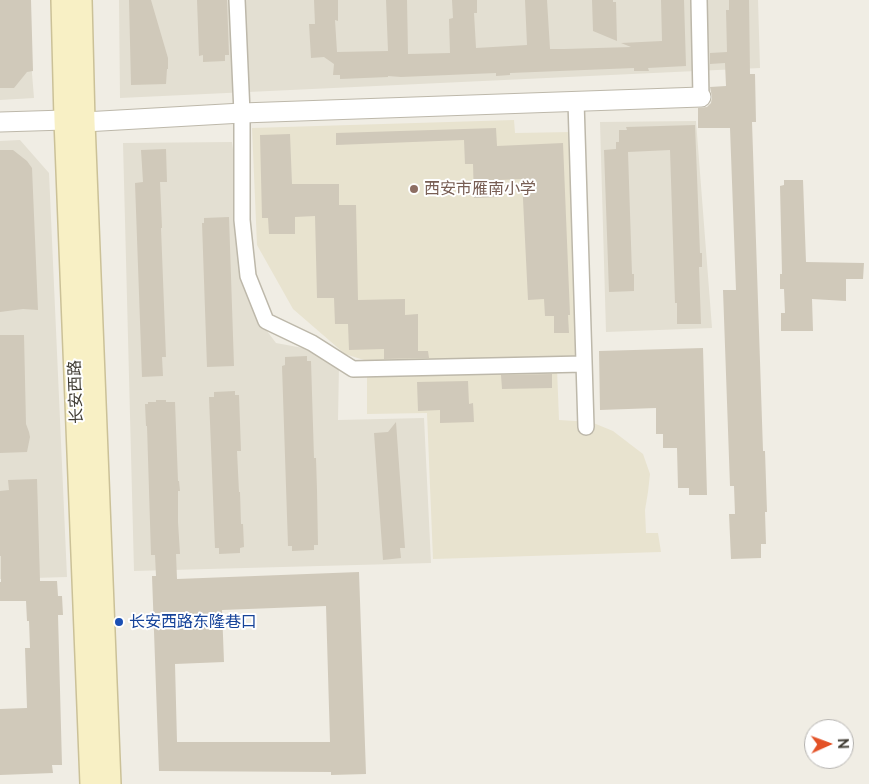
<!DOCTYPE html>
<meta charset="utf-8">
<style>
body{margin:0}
#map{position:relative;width:869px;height:784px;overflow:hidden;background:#f0ede4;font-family:Raleway,sans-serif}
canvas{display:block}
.north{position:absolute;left:804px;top:719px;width:50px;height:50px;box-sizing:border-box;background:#fff;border:1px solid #b3b1ae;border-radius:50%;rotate:88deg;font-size:14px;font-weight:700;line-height:20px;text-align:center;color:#413d34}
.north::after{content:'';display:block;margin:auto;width:18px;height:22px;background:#e35227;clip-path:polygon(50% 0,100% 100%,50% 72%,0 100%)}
</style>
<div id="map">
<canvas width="869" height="784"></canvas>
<div class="north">N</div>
</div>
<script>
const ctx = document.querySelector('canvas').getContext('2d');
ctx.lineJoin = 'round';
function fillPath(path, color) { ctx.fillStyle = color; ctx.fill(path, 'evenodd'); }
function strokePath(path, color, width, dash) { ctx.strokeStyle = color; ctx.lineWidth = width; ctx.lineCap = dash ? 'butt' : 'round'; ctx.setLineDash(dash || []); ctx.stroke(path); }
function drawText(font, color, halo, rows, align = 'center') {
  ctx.font = font + ' Raleway,"Noto Sans SC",sans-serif'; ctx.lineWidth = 4; ctx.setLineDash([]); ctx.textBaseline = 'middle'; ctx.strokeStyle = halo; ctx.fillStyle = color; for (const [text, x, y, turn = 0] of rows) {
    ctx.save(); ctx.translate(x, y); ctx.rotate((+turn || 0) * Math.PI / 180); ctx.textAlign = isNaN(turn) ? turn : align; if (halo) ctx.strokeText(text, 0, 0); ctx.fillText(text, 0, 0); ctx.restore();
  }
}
fillPath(new Path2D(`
 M0,0H26L34,98L0,100Z
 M119,0H758L760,68L120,98Z
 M696,121L712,328L606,332L600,122Z
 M20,140L49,173L67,577L0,579V141Z
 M232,142L255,315L276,343L303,348L339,365L338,420L424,418L431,563L134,571L123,143Z`), '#e3dfd2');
fillPath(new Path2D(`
 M514,120L515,133L572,132L579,360L383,366L345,354L293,309L257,245L252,128Z
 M557,368L559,420L591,422L613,431L643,454L650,474L648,492L645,510L646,533H658L661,552L433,559L427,413L367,414V372Z`), '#e8e3cf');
fillPath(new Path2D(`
 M0,0H31L33,71L27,72L14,88H0Z
 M129,0H151L168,58V69H167L166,84L131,85Z
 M197,0H227L229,55H225V61L203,62V55L199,56Z
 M314,0H338V21L335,20L337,52L388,51L386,0H407L408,54L450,53L449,19L453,18L452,0H477V13H474L476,48L527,45L525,0H547L550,49H564L631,47L621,43L662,41L661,0H684L686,66L648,68L649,71H634V68L510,73V75L496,76V73L401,77L388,76V77L340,79V75H333L334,64L324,57L311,58L309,24H315Z
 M592,0H613V2H616L617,41L593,31Z
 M729,0H749L750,74H755L756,122H752L763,451H765L767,512H765L766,544H761V558L731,559L729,514H735L734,486H730L723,290H736L730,128H698V108L707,107L711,103L712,97L710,87L726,86L725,63L710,64V53L727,52L726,10H729Z
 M695,125L700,253H702V267H699L701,324H677V303H675L670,150L628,152L632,274H634V291L609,292L604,150L616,149V142H619V130H627L626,127Z
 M496,128L497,146L563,143L570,315H568L569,333H554V316H545L544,299L528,300L522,179L499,180L500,197L474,198L473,164H465L464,140L336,145V133Z
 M290,134L292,184H339V205H356L358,300L405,299V315L418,314V351H428L429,358L384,359V349L349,350L348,324H335L334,298H317L315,216L295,217V234H269L268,218H262L260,135Z
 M166,149L167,182H160L162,228H161L166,357H162L163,376L142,377L135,183L143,182L141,150Z
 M0,150H13L27,161L32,168L38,310L23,309L0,312Z
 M784,180H803L806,262L864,263L863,279H846V301L812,299L813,331H781V313H785L784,289H780V274H782L780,186L784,185Z
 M229,217L234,366L207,367L202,223H204V218Z
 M0,335H24L26,424L29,432L30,437L27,452L0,453Z
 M703,348L707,495H689V488H678L677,448H663V434H656V408L600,410L599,351Z
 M307,356V361H311L314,458H316L317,490L318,545H314V550L292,551V546H288L282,366L285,365V357Z
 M552,374V388L502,389L501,375Z
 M468,381L469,404L473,403L474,422L440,423V410L418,411L417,382Z
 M235,391V395H239L241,451H237L239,492H240L241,524H243L244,547L240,548V553L219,554V548H215L209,397H214V392Z
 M156,400H166V402H175L178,481H179L180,491H178V522L180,554H176L177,579L359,572L366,774L331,775V772L159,771L152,576H156L155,555H151L147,426H146L145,404H148V402H156ZM326,606L330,742H177L175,664L224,662L222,610Z
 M396,422L405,548H400L401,558L383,560L374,433L388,432Z
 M37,479L40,581H57L58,596H62L63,615H58L62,765H52L53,773L0,775V709L27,708L25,648H30L29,621H27L26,601H0V582H1V556H0V491L9,490L8,480Z`), '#d0c9ba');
const minor = new Path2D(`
 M237,0L242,113V220L248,276L266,321L312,343L353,369L584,364
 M699,0L701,97
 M576,101L586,427`);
const tertiary = new Path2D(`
 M0,122L65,120L84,122L242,113L701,97`);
const secondary = new Path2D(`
 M62,0L65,120L91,784
 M81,0L84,122L110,784`);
strokePath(minor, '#bdb8aa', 18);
strokePath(tertiary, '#bdb8aa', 21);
strokePath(secondary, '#cbc197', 24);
strokePath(minor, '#fff', 15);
strokePath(tertiary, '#fff', 19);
strokePath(secondary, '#f8f0c5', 21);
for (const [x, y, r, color] of [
 [414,189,5,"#8d6e63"],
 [119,622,5,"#1a4fb4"]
]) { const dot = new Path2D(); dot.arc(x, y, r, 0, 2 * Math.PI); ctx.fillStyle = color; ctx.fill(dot); strokePath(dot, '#fff', 2); }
drawText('16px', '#785e54', '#fff', [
 ["西安市雁南小学",424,189]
], 'left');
drawText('16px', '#413d34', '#fff', [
 ["长安西路",76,392,-92]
]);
drawText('16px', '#164399', '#fff', [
 ["长安西路东隆巷口",129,622]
], 'left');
</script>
